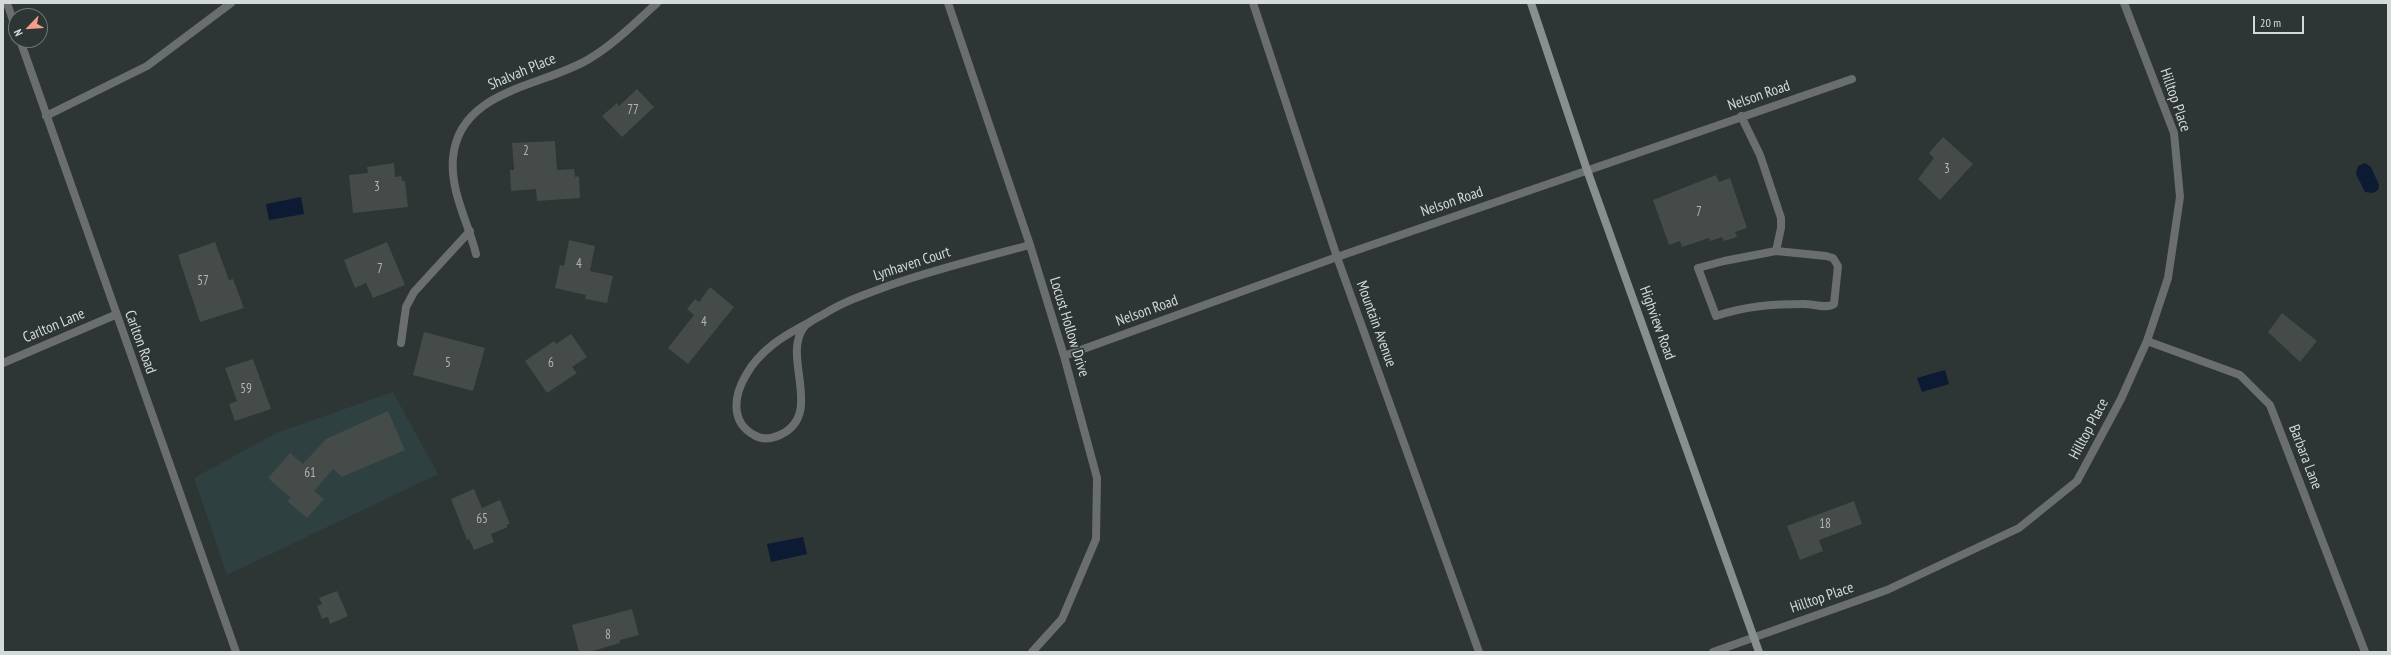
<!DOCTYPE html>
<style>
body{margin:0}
#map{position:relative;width:2391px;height:655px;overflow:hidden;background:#2d3535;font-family:"PT Sans Narrow",sans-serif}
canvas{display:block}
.frame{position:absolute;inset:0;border:4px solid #d4d9d9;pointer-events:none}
.north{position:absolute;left:8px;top:8px;width:40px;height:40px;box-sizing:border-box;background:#2d3535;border:1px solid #707777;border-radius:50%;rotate:245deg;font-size:11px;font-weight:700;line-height:16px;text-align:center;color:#d4d9d9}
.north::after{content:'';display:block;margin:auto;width:14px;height:18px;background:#f49e88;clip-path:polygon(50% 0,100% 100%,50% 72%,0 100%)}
.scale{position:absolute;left:2253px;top:16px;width:51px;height:18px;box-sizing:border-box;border:2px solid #d4d9d9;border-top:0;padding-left:5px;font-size:12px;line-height:14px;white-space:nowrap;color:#d4d9d9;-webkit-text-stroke:3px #2d3535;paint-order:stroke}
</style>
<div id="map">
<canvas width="2391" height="655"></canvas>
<div class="frame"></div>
<div class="north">N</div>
<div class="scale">20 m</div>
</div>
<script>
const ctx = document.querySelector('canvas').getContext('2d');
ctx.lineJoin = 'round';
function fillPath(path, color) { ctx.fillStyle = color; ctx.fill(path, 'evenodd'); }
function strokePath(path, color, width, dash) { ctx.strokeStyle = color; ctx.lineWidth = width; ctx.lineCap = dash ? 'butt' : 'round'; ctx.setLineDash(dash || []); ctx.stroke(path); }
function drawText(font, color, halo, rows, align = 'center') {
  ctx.font = font + ' "PT Sans Narrow",sans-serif'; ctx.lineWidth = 3.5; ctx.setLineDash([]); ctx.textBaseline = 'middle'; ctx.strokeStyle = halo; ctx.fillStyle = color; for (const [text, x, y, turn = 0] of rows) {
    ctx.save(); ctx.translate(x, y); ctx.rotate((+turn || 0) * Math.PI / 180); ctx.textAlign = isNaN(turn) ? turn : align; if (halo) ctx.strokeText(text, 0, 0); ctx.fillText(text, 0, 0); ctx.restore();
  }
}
fillPath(new Path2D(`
 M393,392L438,474L227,575L194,478L276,433Z`), '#2f4040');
fillPath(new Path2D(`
 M2365,163L2371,167L2379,185L2378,190L2373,193L2365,192L2356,174L2358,166Z
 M301,197L304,214L269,220L266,204Z
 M1945,370L1949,384L1922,392L1917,378Z
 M803,537L807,554L771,562L767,544Z`), '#0c1a34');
fillPath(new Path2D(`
 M637,89L654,107L622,137L602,116L617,103L619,106Z
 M1943,137L1973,164L1940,200L1918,179L1934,158L1929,153Z
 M555,141L557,170L574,169L575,177L579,176L580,198L537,201L536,189L511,191L510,170H514L512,143Z
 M394,163L395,177L401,176L402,181H405L408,207L353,213L349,175L368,173L367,167Z
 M1716,175L1719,182L1730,178L1747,228L1735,232L1737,237L1724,241L1722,237L1710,241L1709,238L1682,247L1680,241L1669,245L1653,200Z
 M569,240L595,246L590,271L613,276L607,303L585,299L586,295L555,288L560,265L564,266Z
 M215,242L229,280L233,279L244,308L200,322L178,255Z
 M387,242L405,285L373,298L366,283L355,288L344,260Z
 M710,287L734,307L688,364L668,348L694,315L687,309L695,299L699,302Z
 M2282,313L2317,341L2300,362L2268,332Z
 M424,332L485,348L473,391L413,375Z
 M571,334L587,357L572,367L577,373L547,393L525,361L554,341L556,344Z
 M253,359L271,409L235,421L229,404L237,401L225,368Z
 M388,411L405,450L342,477L333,469L314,491L324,499L307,518L287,501L291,498L268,478L290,453L303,464L326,439Z
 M474,489L482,508L500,500L510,524L506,525L508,527L491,534L494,542L474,550L469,539L467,540L451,499Z
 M1854,501L1862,524L1819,540L1823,551L1800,560L1787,526Z
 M337,591L348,616L330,624L328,617L322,619L317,606L322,604L319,598Z
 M632,609L639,635L620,640V643L589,652H579L572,625Z`), '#444b48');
strokePath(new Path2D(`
 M46,116L147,66L231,3
 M1741,116L1760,155L1781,218V228L1776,251L1724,261L1698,268L1716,316C1746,306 1772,304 1804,304C1813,304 1827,309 1834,304L1838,266L1833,258L1826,256L1776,251
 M401,343L406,307L414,292L470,231`), '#6a6e70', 8);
strokePath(new Path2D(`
 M7,3L16,29
 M948,3L1030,245L1064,356L1097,478L1096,539L1062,619L1032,652
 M1253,3L1337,257L1479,652
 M20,40L236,652
 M476,254C468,222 450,191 453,158C459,89 543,87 589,59C614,44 636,22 657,3
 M808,323C783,336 760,350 746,375C734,395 730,422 754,435C762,440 771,439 780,435C825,414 781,357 804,327C809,321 817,318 824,314C843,302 863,295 885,287C932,270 981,258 1030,245
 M2147,341L2240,375L2270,405L2365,652
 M1064,356L1337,257L1852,79
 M3,363L115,315
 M1713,652L1887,590L2019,528L2077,481L2121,399L2147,341L2168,278L2180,197L2174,133L2124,3`), '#6a6e70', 8);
strokePath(new Path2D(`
 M1531,3L1587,170L1759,652`), '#898f91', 8);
drawText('13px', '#b0b6b5', null, [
 ["77",633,110],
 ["2",526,151],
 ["3",1947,169],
 ["3",377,187],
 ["7",1699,212],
 ["4",579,264],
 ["7",380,269],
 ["57",203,281],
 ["4",704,322],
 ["5",448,363],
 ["6",551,363],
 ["59",246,389],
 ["61",310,473],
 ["65",482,519],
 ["18",1825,524],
 ["8",608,635]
]);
drawText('15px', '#d4d9d9', '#2d3535', [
 ["Shalvah Place",522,72,-23],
 ["Nelson Road",1759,96,-19],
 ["Hilltop Place",2175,100,71],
 ["Nelson Road",1452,202,-19],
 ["Lynhaven Court",912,264,-18],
 ["Nelson Road",1147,311,-20],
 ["Highview Road",1657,323,70],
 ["Mountain Avenue",1376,324,70],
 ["Carlton Lane",54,326,-23],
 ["Locust Hollow Drive",1069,327,73],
 ["Carlton Road",140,342,70],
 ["Hilltop Place",2089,429,-62],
 ["Barbara Lane",2305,457,69],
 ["Hilltop Place",1822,598,-19]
]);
</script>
